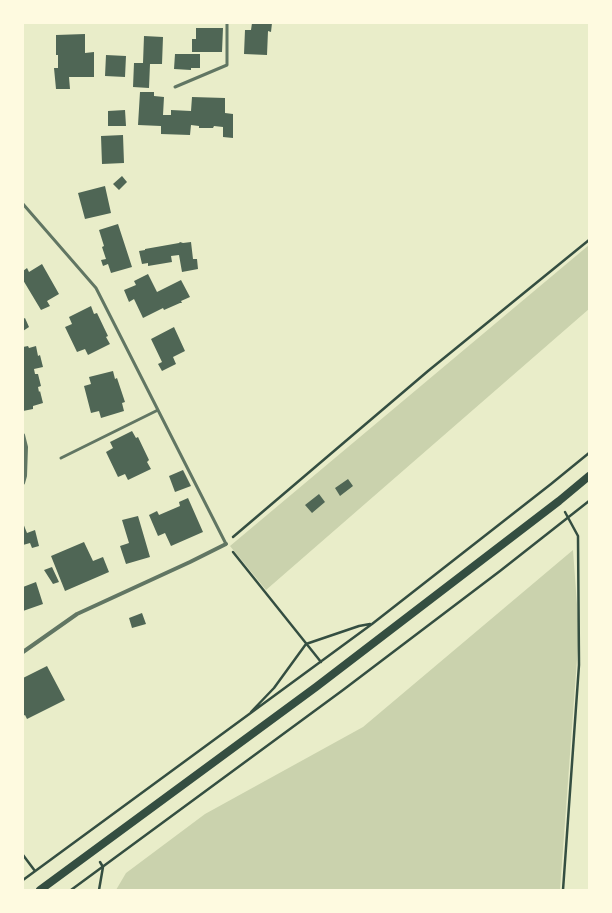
<!DOCTYPE html>
<style>
body{margin:0}
#map{position:relative;width:612px;height:913px;overflow:hidden;background:#e9edc9;font-family:Manrope,sans-serif}
canvas{display:block}
.frame{position:absolute;inset:0;border:24px solid #fefae0;pointer-events:none}
</style>
<div id="map">
<canvas width="612" height="913"></canvas>
<div class="frame"></div>
</div>
<script>
const ctx = document.querySelector('canvas').getContext('2d');
ctx.lineJoin = 'round';
function fillPath(path, color) { ctx.fillStyle = color; ctx.fill(path, 'evenodd'); }
function strokePath(path, color, width, dash) { ctx.strokeStyle = color; ctx.lineWidth = width; ctx.lineCap = dash ? 'butt' : 'round'; ctx.setLineDash(dash || []); ctx.stroke(path); }
fillPath(new Path2D(`
 M589,245V309L266,590L230,546Z
 M573,550L579,632L560,890H116L126,873L205,814L363,727Z`), '#cad2ad');
fillPath(new Path2D(`
 M252,23H272L271,32L268,31L267,55L244,54L245,30H251Z
 M196,28H223L222,52H192V39H196Z
 M85,34V53L94,52V77H69L70,89H56L54,68H58V55H56V35Z
 M144,36L163,37L162,64H150L149,88L133,87L134,63H143Z
 M175,54H200V68H191V70L174,69Z
 M106,55L126,56L125,77L105,76Z
 M140,92H154V96L164,97L163,115H171V110L191,111L192,97L225,98V113L233,114V138L223,137V127L214,126L213,128H199V126L191,125L190,135L161,134V126L138,125Z
 M125,110L126,126H108V111Z
 M123,135L124,163L102,164L101,136Z
 M122,176L127,182L119,190L113,184Z
 M105,186L111,213L85,219L78,193Z
 M118,224L132,267L111,273L108,264L103,266L101,260L106,259L102,247L104,246L99,230Z
 M180,242L183,243L191,242L193,259H197L198,269L182,272L179,255L171,256L172,262L148,266V263L142,264L139,251L145,250V249L179,243Z
 M42,264L59,294L47,301L50,306L41,310L23,280V275H24L23,271L27,268L29,272Z
 M148,274L157,292L181,280L190,297L181,301L182,303H180L164,310L163,308L143,318L134,299L129,302L124,290L136,285L134,281Z
 M91,306L94,314L97,313L108,336L106,337L110,344L88,355L85,349L77,352L65,327L72,324L69,317Z
 M25,318L29,327L23,331V319Z
 M174,327L185,351L173,357L176,364L162,371L158,364L162,362L151,339Z
 M28,346L29,348L36,346L38,356L40,355L43,367L34,369L35,374H38L41,386L38,387L39,392L40,391L43,403L33,406V409L23,411V347Z
 M113,371L115,379L117,378L125,402L122,403L124,411L101,418L99,411L91,413L84,386L91,384L89,377Z
 M132,431L136,438L138,437L149,460L147,462L151,469L128,480L125,474L118,477L106,452L113,448L110,442Z
 M183,470L191,486L175,492L169,476Z
 M348,479L353,486L340,496L335,488Z
 M319,494L325,502L312,513L305,505Z
 M188,498L203,532L171,546L165,533L158,536L149,515L157,511L159,515L180,506L179,502Z
 M138,516L150,557L126,564L120,546L129,543L122,520Z
 M23,523L27,533L35,530L39,546L32,548L30,543L23,545Z
 M84,542L93,561L103,557L109,572L65,591L51,556Z
 M52,567L59,582L53,584L44,570Z
 M36,582L43,604L23,611V587Z
 M142,613L146,624L132,628L129,618Z
 M47,666L65,700L27,719L25,715L23,716V678Z`), '#4f6655');
strokePath(new Path2D(`
 M233,537L428,371L589,240
 M233,552L321,662
 M306,644L359,626L370,624
 M251,712L274,688L306,644
 M23,855L35,871
 M23,880L372,624L551,484L589,453
 M71,890L343,690L500,571L589,501
 M99,890L103,867L100,862
 M563,890L579,665L578,536L565,512`), '#344e41', 2.5);
strokePath(new Path2D(`
 M175,87L227,65V23
 M23,204L96,288L226,544
 M61,458L158,410`), '#617663', 3);
strokePath(new Path2D(`
 M23,435L26,447L25,476L23,483
 M23,652L77,614L190,562L226,544`), '#617663', 4);
strokePath(new Path2D(`
 M40,890L316,687L559,501L589,476`), '#344e41', 8);
</script>
